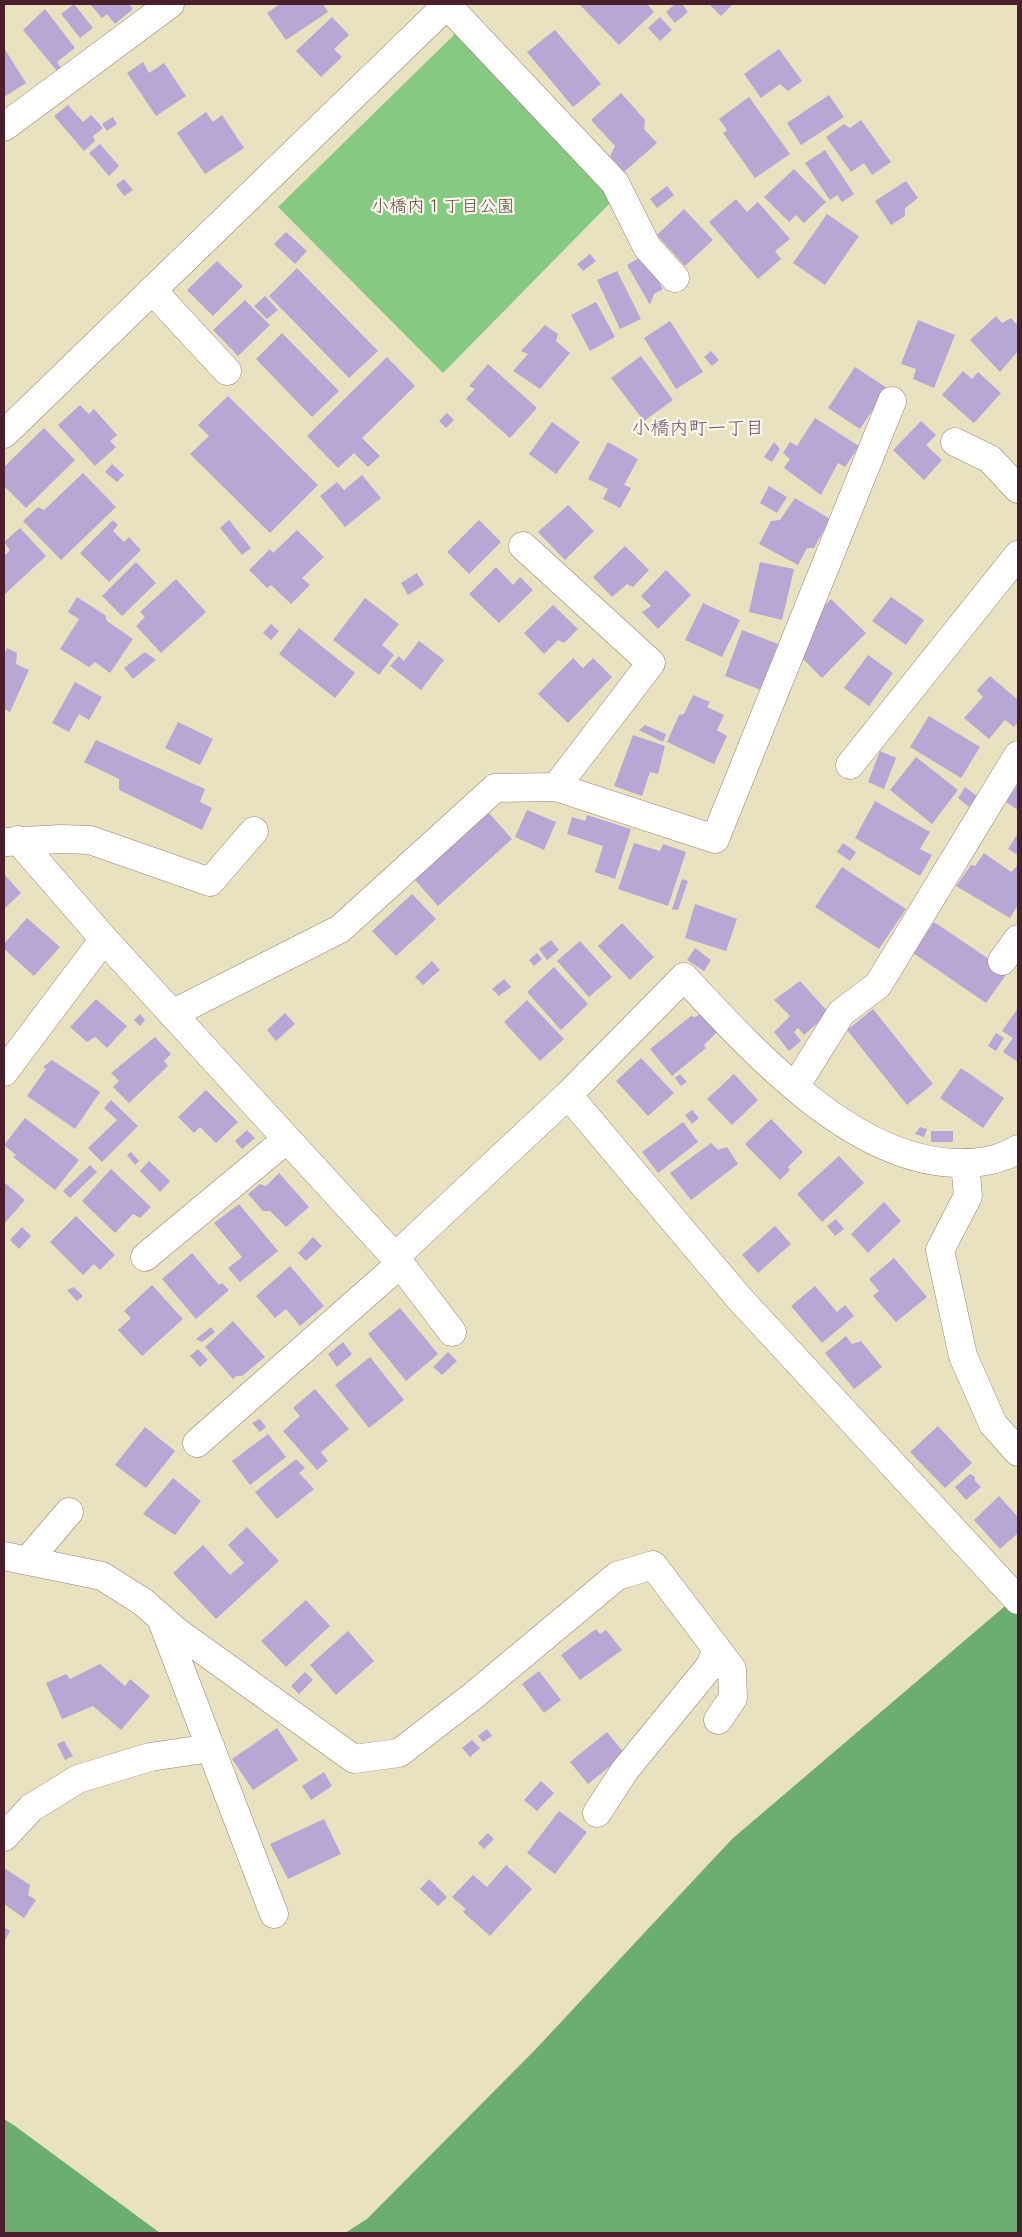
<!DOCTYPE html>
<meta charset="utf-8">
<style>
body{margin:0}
#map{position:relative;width:1022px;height:2237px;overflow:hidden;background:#e8e2c0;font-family:Sriracha,sans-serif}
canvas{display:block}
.frame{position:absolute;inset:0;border:5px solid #4a1f2b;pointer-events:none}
</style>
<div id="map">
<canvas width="1022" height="2237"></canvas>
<div class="frame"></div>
</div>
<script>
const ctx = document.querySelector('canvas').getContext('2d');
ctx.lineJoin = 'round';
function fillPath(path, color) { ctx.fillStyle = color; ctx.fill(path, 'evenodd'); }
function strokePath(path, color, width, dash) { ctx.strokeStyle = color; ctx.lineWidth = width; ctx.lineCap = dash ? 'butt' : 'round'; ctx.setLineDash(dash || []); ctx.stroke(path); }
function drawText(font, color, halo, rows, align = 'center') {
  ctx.font = font + ' Sriracha,"Klee One",sans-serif'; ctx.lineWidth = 4.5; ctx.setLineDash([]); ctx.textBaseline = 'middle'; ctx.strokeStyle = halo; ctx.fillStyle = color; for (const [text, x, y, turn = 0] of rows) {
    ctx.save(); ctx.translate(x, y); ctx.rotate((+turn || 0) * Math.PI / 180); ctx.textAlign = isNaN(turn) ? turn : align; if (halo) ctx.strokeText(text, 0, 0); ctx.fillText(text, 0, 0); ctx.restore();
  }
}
fillPath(new Path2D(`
 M457,32L615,198L443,373L278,207Z`), '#86c982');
fillPath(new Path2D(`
 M1018,1595V2233H345L367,2219L533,2052L732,1839Z
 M4,2119L15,2126L160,2233H4Z`), '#6cad70');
fillPath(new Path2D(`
 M74,4L93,28L80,38L61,14Z
 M90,4H129L133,9L115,24L107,14L102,18Z
 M280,4H323L328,12L286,40L267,13Z
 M579,4H647L654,12L619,45Z
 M675,4H682L688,12L675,23L666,12Z
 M709,4H733L721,16Z
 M45,9L75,48L57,62L61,68L57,71L23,30Z
 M332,17L349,35L334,49L342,57L321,77L296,51Z
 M660,17L672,30L660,41L648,28Z
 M555,30L601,84L573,107L527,52Z
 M4,48L26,83L4,97Z
 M779,49L802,81L788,91L780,84L761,98L744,74Z
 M143,62L149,73L164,63L186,96L156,116L127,73Z
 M621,93L645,120L644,129L657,143L624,172L610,156L615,146L591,120Z
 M829,95L844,117L801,145L787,123Z
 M749,97L790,154L755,178L723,133L727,130L719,119Z
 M68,105L83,122L91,115L103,128L93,136L95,141L84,151L54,116Z
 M206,112L213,122L222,115L244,148L205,174L177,133Z
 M113,117L117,124L107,131L102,124Z
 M861,120L891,162L872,175L864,163L851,172L826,137L844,124L850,128Z
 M100,144L119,166L109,176L89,153Z
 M825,150L854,194L842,202L837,195L830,200L805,163Z
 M794,169L826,202L804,223L796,215L789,222L764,197Z
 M124,179L133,190L124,196L116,185Z
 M906,181L918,198L905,208V216L891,225L875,201Z
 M667,186L674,195L657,208L650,199Z
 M736,199L747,212L758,202L790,239L775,251L781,259L758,279L709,222Z
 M684,209L713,240L685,266L657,235Z
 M827,214L859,236L825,285L793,263Z
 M286,232L307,251L295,264L274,244Z
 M590,254L596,261L583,271L577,264Z
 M644,255L663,289L654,294L650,305L627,265Z
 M217,261L243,286L213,316L187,290Z
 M297,268L378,351L349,378L269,296Z
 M617,271L641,319L620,329L597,280Z
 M265,296L278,310L267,319L254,306Z
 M245,300L270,325L238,356L213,330Z
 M596,302L615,337L590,351L571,315Z
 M996,316L1002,323L1011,318L1018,326V351L1000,372L970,340Z
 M918,320L955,335L934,388L913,379L916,369L901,364Z
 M670,321L703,372L676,389L644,338Z
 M545,325L558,334L556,341L570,353L540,389L513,371L528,354L521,351Z
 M282,333L339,391L312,417L256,359Z
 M711,351L719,360L712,366L704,357Z
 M641,356L673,400L644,421L611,378Z
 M387,357L415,386L362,438L380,456L368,467L354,453L338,468L307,436Z
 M488,364L537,408L510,438L466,399L475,389L469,386Z
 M855,367L887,388L860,429L828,408Z
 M963,371L972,379L978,372L1001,393L974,423L942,395Z
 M228,396L318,485L270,533L190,454L209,436L198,425Z
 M80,405L89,414L94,409L117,435L110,441L116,447L95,466L58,425Z
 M447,413L454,420L446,428L439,421Z
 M815,418L859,446L845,467L838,463L821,495L784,468L790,459L783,453L790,442L797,446Z
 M921,421L936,435L926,445L942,460L924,480L893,450Z
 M552,422L580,442L556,474L529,454Z
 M44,428L75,460L26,508L4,486V467Z
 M608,442L638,459L624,485L631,488L620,508L603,499L608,489L588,479Z
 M774,442L780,449L772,462L764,457Z
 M112,464L124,475L117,482L105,472Z
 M83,473L116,507L61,560L23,521L38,507L44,510Z
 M362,475L381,498L345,527L320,496L337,482L344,490Z
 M769,486L787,497L777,513L760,503Z
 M795,498L830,519L814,548H807L798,565L759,544L771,521L780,520Z
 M568,505L594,531L565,560L538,532Z
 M113,520L118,525L113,531L124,542L129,537L141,550L109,582L80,553Z
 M229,520L251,548L242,555L220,528Z
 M479,520L501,542L469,574L447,552Z
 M20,528L46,556L4,595V556L10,550L4,542Z
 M297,530L324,557L302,578L310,585L291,604L271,585L267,588L249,570L270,549L273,553Z
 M625,546L649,570L633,587L627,584L612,597L593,577Z
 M136,562L156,583L122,616L102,596Z
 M760,562L794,569L782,620L749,612Z
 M496,567L513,585L520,577L533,590L499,623L469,594Z
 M666,570L691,595L658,629L642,612L651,606L641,596Z
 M417,573L424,585L408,595L401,583Z
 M176,579L206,612L161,653L136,626L145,617L140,612Z
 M77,597L105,615L107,621L133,639L110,673L95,662L89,667L60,649L79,619L68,612Z
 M891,597L924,620L906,645L872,621Z
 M365,598L399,624L382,645L394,655L379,675L333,640Z
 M831,599L866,633L822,678L803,659L813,617Z
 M703,603L740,620L722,657L685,640Z
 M553,605L578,629L564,643L558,640L544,654L524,633Z
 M271,624L279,631L271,640L263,633Z
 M299,628L355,673L335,698L279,654Z
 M742,630L778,644L761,690L725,676Z
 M419,641L444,660L421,690L390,666L399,656L404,661Z
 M7,648L17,653L16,664L29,670L10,712L4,709V655Z
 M145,652L156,660L133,679L124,668Z
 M868,655L893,673L869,706L844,688Z
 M573,658L583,668L593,658L612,677L568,723L538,694Z
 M990,676L1018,700V722L1014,727L1005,720L989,739L964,718L983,697L977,690Z
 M75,682L102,697L89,720L79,714L69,732L52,723Z
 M693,695L710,702L707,707L724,715L717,730L727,736L714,764L667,742L679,715L684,714Z
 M929,716L980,747L961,778L910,747Z
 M178,722L213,739L200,765L165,748Z
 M645,725L666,734L663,742L639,730Z
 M633,735L665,746L658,774L650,772L642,796L614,786Z
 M96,740L205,789L200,802L212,808L202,830L119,790V779L84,762Z
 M880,751L896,758L884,789L868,782Z
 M916,757L958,790L932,824L890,790Z
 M1018,784V810L1006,802Z
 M965,787L977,796L969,807L958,798Z
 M875,801L930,832L920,849L932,855L920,876L855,838Z
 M527,810L556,822L544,850L515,837Z
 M489,813L512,839L438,906L415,880Z
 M587,815L631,829L615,879L595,872L603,846L567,834L572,817L585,821Z
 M1018,833V855L1008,849Z
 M634,843L660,851L663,844L686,852L668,906L618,889Z
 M843,843L856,852L850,861L837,852Z
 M984,853L1011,872L1018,865V905L1010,918L956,886L971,865L975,866Z
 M842,867L906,909L879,949L815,907Z
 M4,874L21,893L4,909Z
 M682,879L688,881L678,910L672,909Z
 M412,894L436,919L396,956L372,931Z
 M695,904L737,919L726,951L685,938Z
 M27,918L60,947L34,976L4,949V944Z
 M934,922L1008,972L986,1003L913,953Z
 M622,923L654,957L630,980L598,946Z
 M551,940L559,950L547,960L539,949Z
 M580,941L612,977L589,997L557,961Z
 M695,948L711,960L704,971L687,960Z
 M537,953L542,959L534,966L529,960Z
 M432,961L440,970L423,985L415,977Z
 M554,967L588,1004L561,1030L527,992Z
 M504,979L511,987L499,996L492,989Z
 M800,981L829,1013L804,1035L798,1028L794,1032L801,1041L789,1051L774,1032L790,1016L774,1000Z
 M96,999L127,1026L107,1048L95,1037L87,1042L70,1027Z
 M527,1000L564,1039L540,1061L504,1022Z
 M1018,1008V1062L1003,1052L1013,1038L1002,1031Z
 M873,1009L933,1084L907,1105L847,1030Z
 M704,1012L719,1030L704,1045L706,1048L672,1076L650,1049L691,1016L695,1017Z
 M285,1013L295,1024L276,1041L267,1030Z
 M140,1014L145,1020L140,1026L134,1020Z
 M996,1033L1004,1038L996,1051L988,1046Z
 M155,1037L171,1054L164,1061L168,1066L129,1103L113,1087L119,1081L111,1073Z
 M641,1058L674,1093L648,1116L616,1081Z
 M52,1060L100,1092L75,1129L27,1096L46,1069L43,1067Z
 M961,1068L1004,1098L983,1128L940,1098Z
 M680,1074L687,1082L681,1086L675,1078Z
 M734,1074L758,1100L732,1125L707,1099Z
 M206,1090L238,1122L216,1143L200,1127L194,1133L178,1117Z
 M111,1100L138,1126L102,1162L88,1148L117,1120L104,1108Z
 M692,1110L699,1118L692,1124L685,1115Z
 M25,1118L79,1160L55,1190L13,1157L16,1155L4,1145Z
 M771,1119L803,1152L788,1167L790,1170L780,1180L745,1144Z
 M683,1122L698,1142L658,1173L642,1152Z
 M920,1127L927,1129L924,1137L915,1134Z
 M247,1130L255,1138L242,1149L235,1141Z
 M931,1131H953V1142H931Z
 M711,1143L718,1150L727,1147L738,1164L691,1200L670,1173Z
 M131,1152L139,1161L135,1165L127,1155Z
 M839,1156L864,1183L822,1222L797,1194Z
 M149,1161L170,1181L160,1192L140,1171Z
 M90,1165L97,1172L70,1198L63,1191Z
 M111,1169L151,1207L140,1218L133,1214L115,1233L82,1201Z
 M279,1173L309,1207L286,1227L270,1211H263L248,1194L260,1184L266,1186Z
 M4,1182L25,1200L4,1224Z
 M884,1202L901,1221L868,1253L851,1234Z
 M239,1204L278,1251L240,1282L228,1268L242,1257L214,1223Z
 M76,1216L115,1255L100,1270L94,1264L83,1275L50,1242Z
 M836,1219L844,1229L835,1236L827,1226Z
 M775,1226L791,1244L758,1273L742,1255Z
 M22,1227L31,1236L19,1249L10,1240Z
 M313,1237L322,1246L306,1261L298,1253Z
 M192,1253L219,1285L222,1283L229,1290L196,1319L162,1279Z
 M894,1258L927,1297L896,1322L873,1296L879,1291L869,1279Z
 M290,1266L324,1306L300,1326L286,1309L275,1318L256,1296Z
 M152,1285L183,1319L142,1356L118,1330L131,1318L124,1311Z
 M815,1286L837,1312L845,1305L854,1316L822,1343L791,1306Z
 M74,1287L83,1296L77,1301L67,1290Z
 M400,1308L438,1354L406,1381L368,1334Z
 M233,1321L265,1357L242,1376H236L233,1379L205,1347Z
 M211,1327L215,1332L202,1342L196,1339Z
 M846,1336L852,1344L861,1341L882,1367L854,1389L825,1353Z
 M343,1342L352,1354L337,1367L328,1354Z
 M198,1349L208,1360L200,1367L190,1356Z
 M448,1352L457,1361L442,1375L433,1367Z
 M370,1357L404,1400L369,1428L335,1385Z
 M315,1389L349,1429L321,1452L328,1461L317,1470L283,1431L300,1416L293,1408Z
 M260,1419L266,1427L260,1432L252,1423Z
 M938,1426L972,1463L945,1488L910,1452Z
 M145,1427L175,1451L146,1488L115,1465Z
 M268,1434L286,1457L250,1485L232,1461Z
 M296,1459L305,1468L299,1473L314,1489L277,1519L255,1492Z
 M970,1474L975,1477V1481L981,1487L966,1500L955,1487Z
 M173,1478L201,1501L175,1535L143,1514Z
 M999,1496L1018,1517V1533L1000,1549L974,1520Z
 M247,1527L279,1561L216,1619L173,1573L203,1545L230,1575L244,1563L228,1545Z
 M306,1600L330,1626L286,1667L261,1641Z
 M596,1629L600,1634L606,1630L622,1650L580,1680L561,1655Z
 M348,1631L374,1661L336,1695L310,1665Z
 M100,1664L125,1686L130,1679L150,1696L121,1730L93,1706L62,1719L46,1683L66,1674L70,1679Z
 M539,1671L561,1700L544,1713L522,1684Z
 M305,1672L313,1680L299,1694L291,1686Z
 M277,1728L298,1760L253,1790L232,1759Z
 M487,1729L492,1736L483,1742L478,1736Z
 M607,1732L625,1754L588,1784L570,1762Z
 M472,1740L480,1748L470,1757L462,1748Z
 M64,1741L73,1756L65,1760L57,1744Z
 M324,1772L332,1786L311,1800L302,1786Z
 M541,1781L554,1793L537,1811L524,1800Z
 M559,1811L587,1832L555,1874L527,1853Z
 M324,1819L341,1854L288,1879L270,1844Z
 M488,1833L494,1839L484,1849L478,1843Z
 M506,1865L532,1889L490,1936L463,1912L466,1909L452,1897L473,1875L487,1887Z
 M4,1868L30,1885L28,1895L36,1900L24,1918L4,1904Z
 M429,1879L447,1897L438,1906L420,1889Z
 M4,1927L10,1931L5,1940L4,1939Z`), '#b8a7d4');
const street = new Path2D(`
 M447,5L615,183L647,247L675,278
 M4,127L170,4
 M152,290L227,371
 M4,434L448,4
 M955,442L990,459L1018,489
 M523,546L651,663L556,787
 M850,765L1018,555
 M18,840L104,939L395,1257L568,1095L684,977C752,1050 853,1163 960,1163C982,1163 1000,1160 1018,1149
 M6,842L61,839L90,840L210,882L254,831
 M1002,961L1018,939
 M172,1014L340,929L495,788L556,787L715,839L892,401
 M4,1072L104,939
 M795,1087L841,1013L878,985L1018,755
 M568,1095L739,1298L1018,1600
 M965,1163L968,1196L940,1250L963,1356L993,1424L1018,1452
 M145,1257L287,1139
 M395,1257L452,1332
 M197,1443L400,1264
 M4,1556L102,1576L143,1602L176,1631L354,1759L399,1753L473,1696L617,1576L653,1565L732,1669L733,1698L718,1720
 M28,1560L69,1512
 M161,1618L274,1914
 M597,1813L625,1770L710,1666L717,1649
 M4,1837L31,1808L78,1779L150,1757L211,1748`);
strokePath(street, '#998076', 29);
strokePath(street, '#fff', 28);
drawText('18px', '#5c5245', '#fbf7ec', [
 ["小橋内１丁目公園",443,207]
]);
drawText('19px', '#704f66', '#fbf7ec', [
 ["小橋内町一丁目",698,429]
]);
</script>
